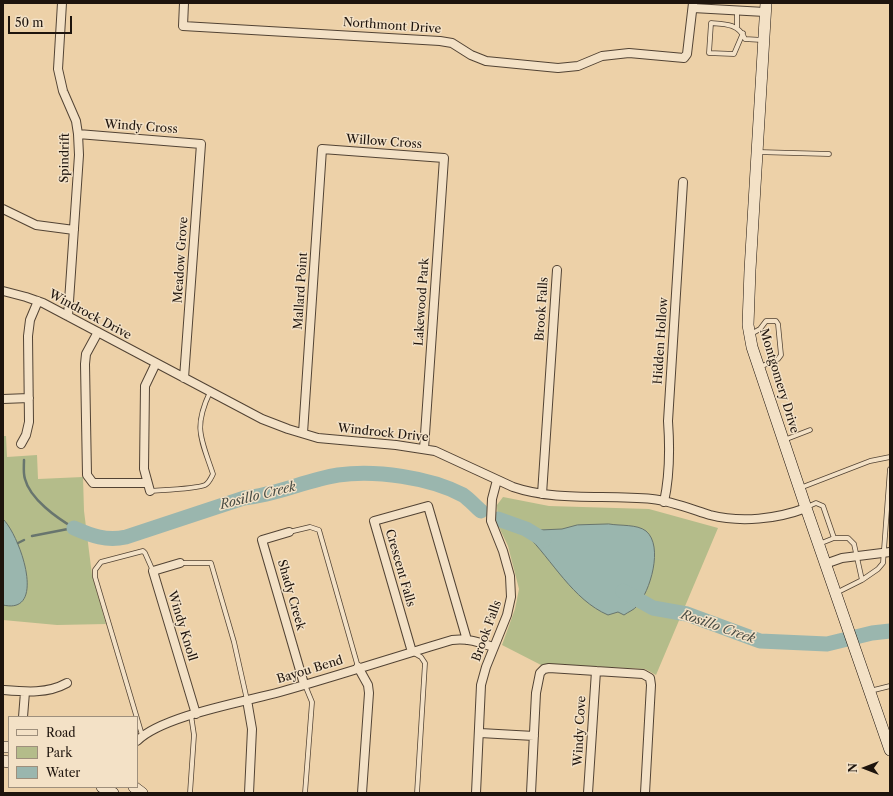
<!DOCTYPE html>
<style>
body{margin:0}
#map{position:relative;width:893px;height:796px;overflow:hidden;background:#edd1a8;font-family:"Libre Caslon Text",serif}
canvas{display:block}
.frame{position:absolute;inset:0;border:4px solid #1e140d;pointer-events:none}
.legend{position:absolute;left:8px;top:716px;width:130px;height:72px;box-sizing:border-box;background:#f3e1c6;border:1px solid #9e8f7c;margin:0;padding:5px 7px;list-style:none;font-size:12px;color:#1e140d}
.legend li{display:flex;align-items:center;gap:8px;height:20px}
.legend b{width:20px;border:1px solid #9e8f7c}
.north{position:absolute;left:845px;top:748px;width:40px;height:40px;-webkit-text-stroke:3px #f3e1c6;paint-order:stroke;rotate:270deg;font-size:11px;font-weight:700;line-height:16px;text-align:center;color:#1e140d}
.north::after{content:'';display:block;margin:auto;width:14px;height:18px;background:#1e140d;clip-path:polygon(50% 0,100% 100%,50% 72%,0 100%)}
.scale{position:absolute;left:8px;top:16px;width:64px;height:18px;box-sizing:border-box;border:2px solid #1e140d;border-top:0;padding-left:5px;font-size:12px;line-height:14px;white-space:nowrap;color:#1e140d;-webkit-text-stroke:3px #f3e1c6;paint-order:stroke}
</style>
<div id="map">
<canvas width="893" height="796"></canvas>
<div class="frame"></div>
<ul class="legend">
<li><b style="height:5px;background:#f3e1c6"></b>Road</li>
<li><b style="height:11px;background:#b4bc8a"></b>Park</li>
<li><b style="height:11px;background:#9ab6ae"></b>Water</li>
</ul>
<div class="north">N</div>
<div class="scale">50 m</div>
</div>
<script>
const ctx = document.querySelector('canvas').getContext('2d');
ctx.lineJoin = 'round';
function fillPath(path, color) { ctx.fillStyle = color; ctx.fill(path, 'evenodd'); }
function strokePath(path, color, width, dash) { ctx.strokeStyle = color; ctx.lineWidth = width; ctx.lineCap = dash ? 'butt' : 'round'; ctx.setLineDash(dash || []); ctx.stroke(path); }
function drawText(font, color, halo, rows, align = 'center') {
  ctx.font = font + ' "Libre Caslon Text",serif'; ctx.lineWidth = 3; ctx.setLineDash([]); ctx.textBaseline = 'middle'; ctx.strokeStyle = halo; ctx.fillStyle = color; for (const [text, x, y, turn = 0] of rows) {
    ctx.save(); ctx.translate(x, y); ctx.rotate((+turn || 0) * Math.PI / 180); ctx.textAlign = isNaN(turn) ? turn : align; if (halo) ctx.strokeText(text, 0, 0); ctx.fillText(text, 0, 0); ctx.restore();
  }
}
fillPath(new Path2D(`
 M3,436H6L7,457L37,455L38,479L83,477L84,511L92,575L106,624L57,625L3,620Z
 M503,497L549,506L649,509L718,528L656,675L645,669L550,664L543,666L502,645L515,609L519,589L508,546L498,525L497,505Z`), '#b4bc8a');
const water = new Path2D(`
 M3,519C20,535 48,616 3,605Z
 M609,524C620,526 637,524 646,531C664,546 650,592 637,606C634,610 628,612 624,615L618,612L608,615C573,600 552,560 526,534V529L531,527L540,530L562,529L577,525Z`);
fillPath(water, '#9ab6ae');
strokePath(water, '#68756e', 1);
strokePath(new Path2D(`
 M24,460C24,466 23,473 25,479C30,499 57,518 74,528
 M32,536L73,528
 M18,543L24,540`), '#68756e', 2.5);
strokePath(new Path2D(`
 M498,519L526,529L544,540
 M74,528C92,536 106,541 126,537L244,498C277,495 306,480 338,475C376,470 429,477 463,495C469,499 475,506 481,511
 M623,591L653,608L687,614L760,641L827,644L872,633L890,631`), '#9ab6ae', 15);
const lane = new Path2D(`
 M737,27V10
 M743,33L734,54L709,53L711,23C726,24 739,24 745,39L762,40
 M758,152L829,154
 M751,334L760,329L766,321H776L778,324L781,355L778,359L760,367
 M784,440L810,430
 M800,488L870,461L890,457
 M150,491C162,490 196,489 205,485C209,483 211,478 213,474C201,438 193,428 210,392
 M807,507L816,503L823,506L834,538
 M289,532L310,527L319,530L358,667
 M819,544L834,538H848L854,544L862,580L836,593
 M180,563H211L234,642L247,700
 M862,580L878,569L883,563L890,469
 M414,653L421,657L425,663L417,793
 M870,691L890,686
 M142,735L95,577V570L101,562L143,551L145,553L153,571
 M190,793L194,735L191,715
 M305,793L312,702L305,685`);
const street = new Path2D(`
 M62,3L58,69L63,91L76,121L78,134L79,155L68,316
 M184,3L183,26L440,41L452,43L471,55L486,61L558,68L578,66L602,56L629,53L684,58L687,54L693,3
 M693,8L765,12
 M78,134L201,144L184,378
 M3,209L36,225L74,230
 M3,291L26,297L43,303L262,419L288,429L318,438L396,445L435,451L513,487C557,502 606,494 652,499C671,501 691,509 710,515C741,523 777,519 806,508
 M98,332L86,354L85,364L87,475L93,483H147
 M3,399L29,398
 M303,433L322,149L444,158L424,449
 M21,444L26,435L29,422L28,336L30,320L38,301
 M150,491L144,469L145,386L156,363
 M542,494L557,270
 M664,502C670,475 670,449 668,421L683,182
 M289,532L262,540L304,684
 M180,563L153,571L196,714
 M825,564L842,558L890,552
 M412,652L374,521L428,506L467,640
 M358,667L368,685L369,693L362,793
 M3,690C26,692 47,694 67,683
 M247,700L252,729L249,793
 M23,717L25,692
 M480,733L534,736
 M137,741C162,716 243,702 280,692C337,676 395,657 452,640C467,638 479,642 493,647
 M476,793L481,685L486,667L507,615L511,597L510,576L503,551L491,521L492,499L497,480
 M531,793L536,693L540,673L544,669L549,668L643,674L650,678L651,685L645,793
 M588,793L596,671`);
const secondary = new Path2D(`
 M766,3L750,270L748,325L752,347L806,508L890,750
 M3,747H9
 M3,761L9,762
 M102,787L113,793
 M134,787L142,793`);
strokePath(lane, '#524334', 5.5);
strokePath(street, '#524334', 10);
strokePath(secondary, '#1e140d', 12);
strokePath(lane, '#f3e1c6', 4);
strokePath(street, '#f3e1c6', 8);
strokePath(secondary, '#f3e1c6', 11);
drawText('12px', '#1e140d', '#f3e1c6', [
 ["Northmont Drive",392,26,4],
 ["Windy Cross",141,127,4],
 ["Willow Cross",384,142,4],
 ["Spindrift",65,158,-89],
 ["Meadow Grove",181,260,-86],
 ["Mallard Point",301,291,-86],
 ["Lakewood Park",422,302,-86],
 ["Brook Falls",542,309,-86],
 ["Windrock Drive",90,315,28],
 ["Hidden Hollow",661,341,-86],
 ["Montgomery Drive",779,381,73],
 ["Windrock Drive",383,433,6],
 ["Crescent Falls",400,568,74],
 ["Shady Creek",291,595,74],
 ["Windy Knoll",182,626,73],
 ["Brook Falls",487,631,-70],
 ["Bayou Bend",310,670,-17],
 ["Windy Cove",580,731,-87]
]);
drawText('italic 13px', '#494d45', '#f3e1c6', [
 ["Rosillo Creek",258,496,-14],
 ["Rosillo Creek",718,627,19]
]);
</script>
